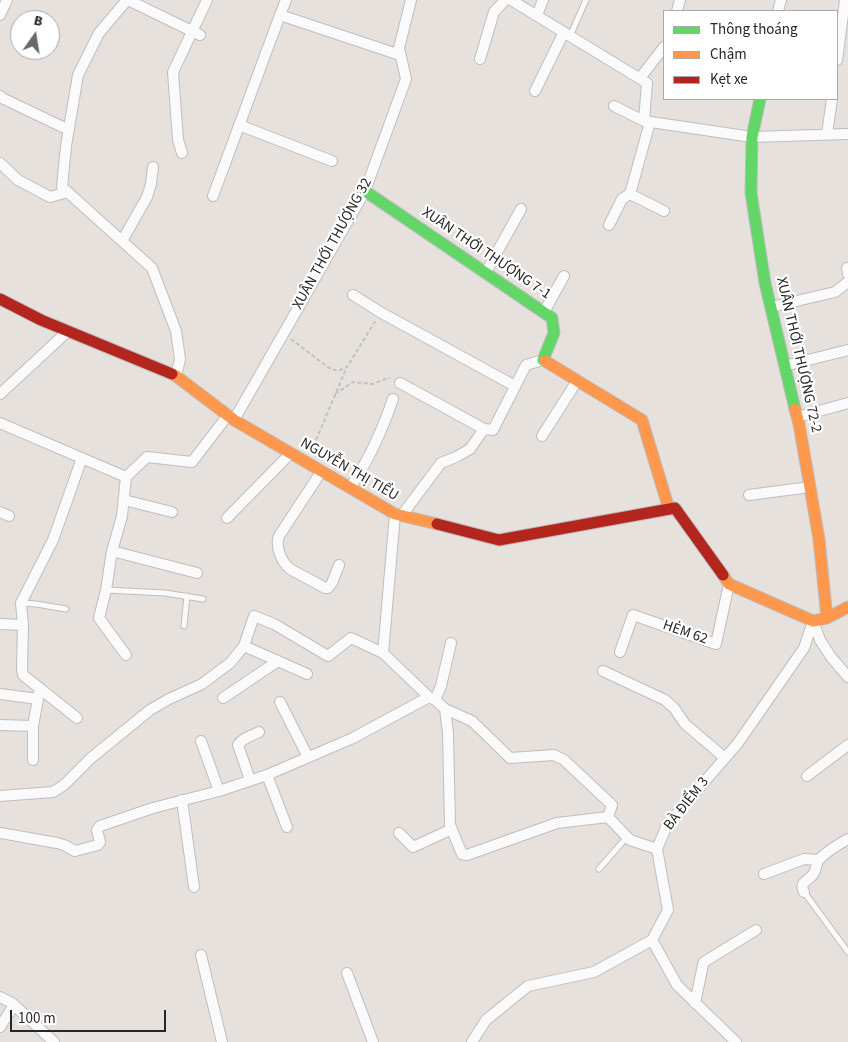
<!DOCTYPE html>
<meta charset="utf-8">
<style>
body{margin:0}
#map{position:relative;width:848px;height:1042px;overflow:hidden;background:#e6e1dc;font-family:"Source Sans 3",sans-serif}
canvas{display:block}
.legend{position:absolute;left:663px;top:10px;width:175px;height:90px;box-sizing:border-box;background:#fff;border:1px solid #a9a9a9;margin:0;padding:6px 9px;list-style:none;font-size:15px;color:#272727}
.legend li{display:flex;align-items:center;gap:10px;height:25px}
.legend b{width:25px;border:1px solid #a9a9a9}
.north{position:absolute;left:10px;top:10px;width:50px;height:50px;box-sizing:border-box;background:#fff;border:1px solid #a9a9a9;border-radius:50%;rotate:13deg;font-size:14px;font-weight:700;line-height:20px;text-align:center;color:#272727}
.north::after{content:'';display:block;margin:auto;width:18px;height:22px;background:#6a6866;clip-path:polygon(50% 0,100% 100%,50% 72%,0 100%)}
.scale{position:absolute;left:10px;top:1010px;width:156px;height:22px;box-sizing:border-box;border:2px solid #272727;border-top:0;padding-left:6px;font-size:15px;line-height:18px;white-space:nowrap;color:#272727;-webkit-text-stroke:4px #fff;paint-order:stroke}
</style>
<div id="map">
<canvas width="848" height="1042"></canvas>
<ul class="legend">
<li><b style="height:6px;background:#63d668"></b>Thông thoáng</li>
<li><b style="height:6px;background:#ff974d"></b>Chậm</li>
<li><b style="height:6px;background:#b3261e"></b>Kẹt xe</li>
</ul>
<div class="north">B</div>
<div class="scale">100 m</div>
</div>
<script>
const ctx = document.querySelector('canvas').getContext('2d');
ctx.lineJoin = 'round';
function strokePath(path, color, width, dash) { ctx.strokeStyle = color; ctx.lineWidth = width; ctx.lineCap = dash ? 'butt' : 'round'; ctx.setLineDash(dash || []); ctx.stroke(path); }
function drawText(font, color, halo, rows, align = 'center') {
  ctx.font = font + ' "Source Sans 3",sans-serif'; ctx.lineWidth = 4.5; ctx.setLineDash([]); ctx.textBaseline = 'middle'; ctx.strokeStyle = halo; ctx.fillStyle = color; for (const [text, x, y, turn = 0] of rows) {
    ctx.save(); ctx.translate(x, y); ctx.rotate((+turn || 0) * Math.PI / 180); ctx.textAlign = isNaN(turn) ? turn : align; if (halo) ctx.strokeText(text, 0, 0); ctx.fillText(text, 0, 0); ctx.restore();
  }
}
const lane = new Path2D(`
 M570,36L586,0
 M106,590L165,593L203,599
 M22,603L36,604L66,609
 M184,626L187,596
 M599,869L627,837
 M804,892L848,952`);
const street = new Path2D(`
 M127,0L99,33L78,75L66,146L62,187L152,268L176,331L180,359L176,376
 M128,0L200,35
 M511,0L647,83L644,121L752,137L848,134
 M677,11L680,0
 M778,11L781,0
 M0,15L7,0
 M280,15L286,0
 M537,15L543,0
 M480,59L494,12L505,0
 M837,60L845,0
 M640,78L664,47
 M535,91L564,32
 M0,96L4,99L69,130
 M614,106L644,121
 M650,122L630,194L664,211
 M239,125L332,161
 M827,134L832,99
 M182,153L178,140L173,72L207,0
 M0,163L18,180L50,197L68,192
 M213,196L280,15L400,55
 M609,225L622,199L630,194
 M122,241L147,197L151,184L153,167
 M847,268L848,274
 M486,272L521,209
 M353,295L380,312L515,386
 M771,307L835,292L848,282
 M544,312L564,276
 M784,366L848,350
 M400,383L484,429L470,449L456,457L441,463L402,515
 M0,394L68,331
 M797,417L848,403
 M234,420L365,191L406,79L399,48L411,0
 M0,423L126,477L147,457L192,462L228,415
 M484,429L493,430L526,365L543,360
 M542,436L577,381
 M321,472L279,536C275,547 281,561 290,569L325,588H328L332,583L339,565
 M350,488C369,460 382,431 393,399
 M749,495L810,487
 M124,500L172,512
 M0,512L9,516
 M395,514L383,653L429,697L435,700L445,709L472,721L510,758L554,755L564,760L612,805L608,817
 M227,518L290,454
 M112,551L197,573
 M813,621L820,640L831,657L848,677
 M0,624L23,625
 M244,646L307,674
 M620,652L633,615L716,644L729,584
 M126,655L99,618L106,590L112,551L122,516L126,477
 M603,671L665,700L674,708L685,724L725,758
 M0,694L38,699
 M223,698L278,661
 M435,700L441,686L451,643
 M280,702L308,757
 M445,709L448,733L450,825L462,854L467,855L557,823L608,817
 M77,718L23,675L22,669L23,625L21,603L53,540L82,458
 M0,725L33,726
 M201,741L219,791
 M33,760V726L40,688
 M267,775L287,827
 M807,776L848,745
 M250,780L238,745C242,738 251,736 259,732
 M0,796L53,792L64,785L91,758L150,710L169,699L202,684L230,663L244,646L254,616L274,624L328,656L351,638L383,653
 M182,800L194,887
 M608,817L630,840L657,849
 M0,833L57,843L64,845L75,851L98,845L100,842L97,830L100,826L153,808L219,791L267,775L353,738L429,697
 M399,833L413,847L452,829
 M764,874L804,859L819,860
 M804,892C798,881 810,881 814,873C816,869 816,865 818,861C824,853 839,844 848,839
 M652,940L668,910L657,849L667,825L738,743L804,648L813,621
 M652,940L677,985L736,1042
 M201,955L222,1042
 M347,973L373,1042
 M0,997L12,1003L54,1042
 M695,1003L703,965L704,962L756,930
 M0,1027L14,1005
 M472,1042L486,1020L528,986L594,972L652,940`);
const fast = new Path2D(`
 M760,99L752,137L751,193L765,283L795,409
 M365,191L552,318L554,333L543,360L545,361`);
const slow = new Path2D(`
 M545,361L642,420L669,509
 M172,374L176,376L234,420L395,514L437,524
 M795,409L799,424L819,539L827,618
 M723,575L729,584L813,621L827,618L848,607`);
const jam = new Path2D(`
 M0,299L41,320L172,374
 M437,524L499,540L675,508L723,575`);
strokePath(lane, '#bfbdbe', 7);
strokePath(street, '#bfbdbe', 12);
strokePath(fast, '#bfbdbe', 13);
strokePath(slow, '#bfbdbe', 13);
strokePath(jam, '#bfbdbe', 13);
strokePath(new Path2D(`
 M291,339L329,368L338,371L347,367L376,320
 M335,394L353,382L373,384L388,378H390
 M311,452L346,369`), '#c2c2c1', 2, [4, 2.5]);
strokePath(lane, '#fbfafa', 5);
strokePath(street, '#fbfafa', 10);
strokePath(fast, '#63d668', 11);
strokePath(slow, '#ff974d', 11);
strokePath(jam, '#b3261e', 11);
drawText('15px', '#272727', '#fff', [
 ["XUÂN THỚI THƯỢNG 32",333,244,-61],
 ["XUÂN THỚI THƯỢNG 7-1",486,254,34],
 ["XUÂN THỚI THƯỢNG 72-2",798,355,77],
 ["NGUYỄN THỊ TIỂU",349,470,30],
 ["HẺM 62",685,633,19],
 ["BÀ ĐIỂM 3",687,804,-52]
]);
</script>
